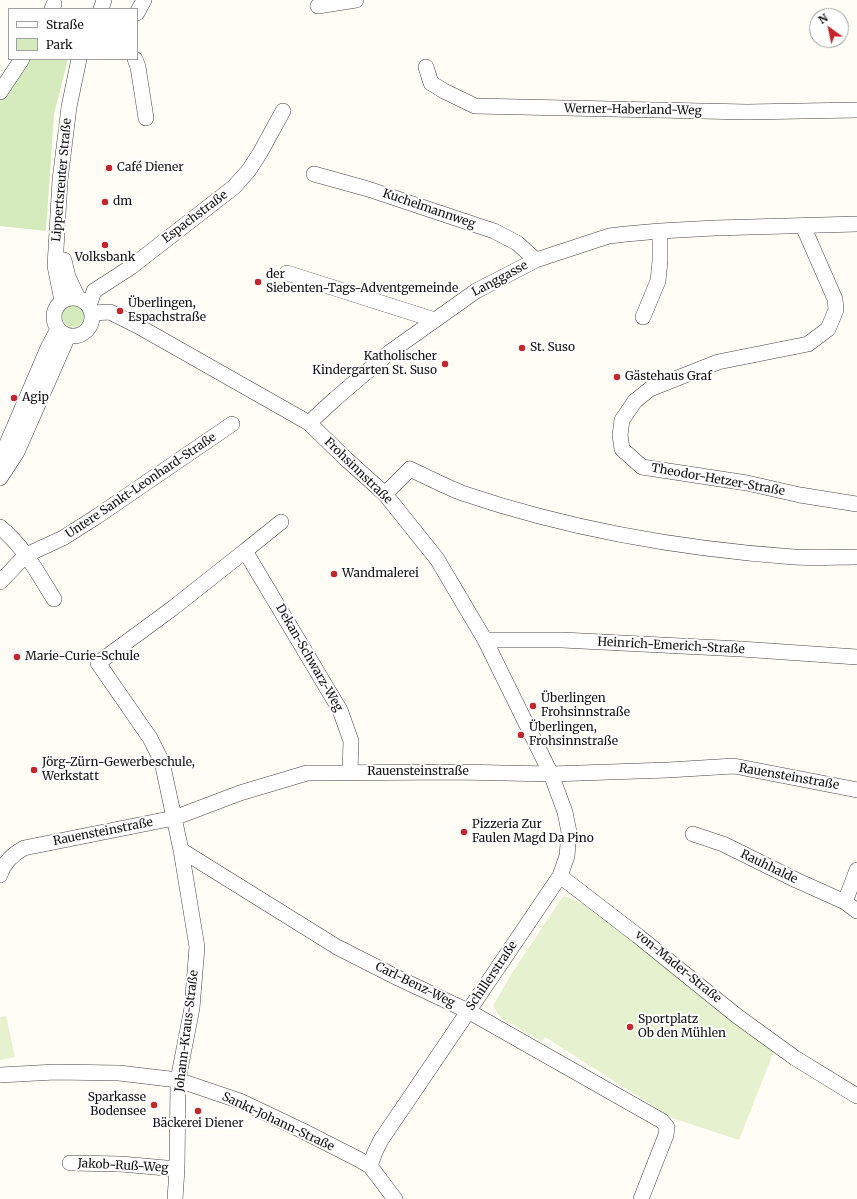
<!DOCTYPE html>
<meta charset="utf-8">
<style>
body{margin:0}
#map{position:relative;width:857px;height:1199px;overflow:hidden;background:#fffdf5;font-family:Merriweather,serif}
canvas{display:block}
.legend{position:absolute;left:8px;top:8px;width:130px;height:52px;box-sizing:border-box;background:#fff;border:1px solid #a0a0a0;margin:0;padding:5px 7px;list-style:none;font-size:12px;color:#111}
.legend li{display:flex;align-items:center;gap:8px;height:20px}
.legend b{width:20px;border:1px solid #a0a0a0}
.north{position:absolute;left:809px;top:8px;width:40px;height:40px;box-sizing:border-box;background:#fff;border:1px solid #a0a0a0;border-radius:50%;rotate:327deg;font-size:11px;font-weight:700;line-height:16px;text-align:center;color:#111}
.north::after{content:'';display:block;margin:auto;width:14px;height:18px;background:#c4262e;clip-path:polygon(50% 0,100% 100%,50% 72%,0 100%)}
</style>
<div id="map">
<canvas width="857" height="1199"></canvas>
<ul class="legend">
<li><b style="height:5px;background:#fff"></b>Straße</li>
<li><b style="height:11px;background:#d5ebbd"></b>Park</li>
</ul>
<div class="north">N</div>
</div>
<script>
const ctx = document.querySelector('canvas').getContext('2d');
ctx.lineJoin = 'round';
function fillPath(path, color) { ctx.fillStyle = color; ctx.fill(path, 'evenodd'); }
function strokePath(path, color, width, dash) { ctx.strokeStyle = color; ctx.lineWidth = width; ctx.lineCap = dash ? 'butt' : 'round'; ctx.setLineDash(dash || []); ctx.stroke(path); }
function drawText(font, color, halo, rows, align = 'center') {
  ctx.font = font + ' Merriweather,serif'; ctx.lineWidth = 4; ctx.setLineDash([]); ctx.textBaseline = 'middle'; ctx.strokeStyle = halo; ctx.fillStyle = color; for (const [text, x, y, turn = 0] of rows) {
    ctx.save(); ctx.translate(x, y); ctx.rotate((+turn || 0) * Math.PI / 180); ctx.textAlign = isNaN(turn) ? turn : align; if (halo) ctx.strokeText(text, 0, 0); ctx.fillText(text, 0, 0); ctx.restore();
  }
}
fillPath(new Path2D(`
 M24,59H68L54,114L46,231L0,226V98Z
 M62 316a11 11 0 1 1 22 0a11 11 0 1 1-22 0Z`), '#d5ebbd');
fillPath(new Path2D(`
 M564,896L585,905L774,1051L739,1140L672,1118L545,1037L542,1042L500,1017L493,1006L512,973L559,902Z
 M6,1016L15,1057L0,1060V1017Z`), '#e6f2cf');
const minor = new Path2D(`
 M318,6L356,0
 M52,9L54,4
 M101,9L104,0
 M137,13L144,0
 M135,59L138,67L146,118
 M426,67L431,83L444,91L475,106L747,112L857,110
 M0,92L22,59
 M314,174L368,189L494,231L517,243L536,260
 M803,226L835,299L836,310L828,329L808,344L718,362L650,389L635,401L622,420L620,435L622,449L642,467L747,483L800,495L857,504
 M64,260L68,277L78,298
 M287,273L435,320
 M54 317a19 19 0 1 1 38 0a19 19 0 1 1-38 0Z
 M62,301L55,266L60,180L69,107L79,59
 M89,306L94,291L131,267L234,187L249,170L260,153L283,111
 M92,313L110,312L138,326L309,423L346,459L385,494L437,559L485,640L551,774L565,812L569,832L567,856L560,876L381,1140L375,1152L370,1166
 M643,317L658,281L660,261V231
 M309,423L335,399L390,352L476,291L536,260L609,236L626,234L660,231L715,228L857,224
 M0,460L48,348L58,329
 M0,478L17,452L68,336
 M385,494L410,469C427,477 444,486 462,493C568,529 682,549 794,557C815,558 836,557 857,557
 M0,527C25,548 37,572 54,599
 M245,551L281,522
 M0,582L26,555L63,538L96,517L232,424
 M485,640H562L741,649L857,657
 M693,834L723,844L796,880L845,902
 M181,850L337,947L398,978L468,1011L662,1121L667,1127L666,1135L641,1199
 M857,870L845,902L857,911
 M0,875C4,862 13,854 24,848L174,818L240,793L307,773L457,772L551,774L668,770L734,766L857,790
 M560,876L638,936L737,1016L795,1058L857,1096
 M0,1075L55,1072L119,1073L178,1080L240,1101L301,1130L358,1159L370,1166L395,1199
 M70,1163L121,1164L177,1169
 M175,1199L177,1169L178,1080L192,1008L197,947L181,850L162,762L150,738L98,663L173,608L245,551L340,710L351,741L350,772`);
strokePath(minor, '#444', 16);
strokePath(minor, '#fff', 15);
for (const [x, y, r, color] of [
 [109,168,4,"#c4262e"],
 [105,202,4,"#c4262e"],
 [105,245,4,"#c4262e"],
 [258,282,4,"#c4262e"],
 [120,311,4,"#c4262e"],
 [522,348,4,"#c4262e"],
 [445,364,4,"#c4262e"],
 [617,377,4,"#c4262e"],
 [14,398,4,"#c4262e"],
 [334,574,4,"#c4262e"],
 [17,657,4,"#c4262e"],
 [533,706,4,"#c4262e"],
 [521,735,4,"#c4262e"],
 [34,770,4,"#c4262e"],
 [464,832,4,"#c4262e"],
 [630,1027,4,"#c4262e"],
 [154,1105,4,"#c4262e"],
 [198,1111,4,"#c4262e"]
]) { const dot = new Path2D(); dot.arc(x, y, r, 0, 2 * Math.PI); ctx.fillStyle = color; ctx.fill(dot); strokePath(dot, '#fff', 1.5); }
drawText('12px', '#111', '#fff', [
 ["Werner-Haberland-Weg",633,110,1],
 ["Lippertsreuter Straße",62,180,-85],
 ["Kuchelmannweg",429,209,19],
 ["Espachstraße",195,217,-37],
 ["Langgasse",500,279,-28],
 ["Frohsinnstraße",358,471,44],
 ["Theodor-Hetzer-Straße",718,480,10],
 ["Untere Sankt-Leonhard-Straße",141,486,-34],
 ["Heinrich-Emerich-Straße",671,646,3],
 ["Dekan-Schwarz-Weg",309,658,60],
 ["Rauensteinstraße",418,772],
 ["Rauensteinstraße",789,777,10],
 ["Rauensteinstraße",103,832,-11],
 ["Rauhhalde",769,867,26],
 ["von-Mader-Straße",678,967,39],
 ["Schillerstraße",492,976,-56],
 ["Carl-Benz-Weg",415,985,26],
 ["Johann-Kraus-Straße",187,1031,-83],
 ["Sankt-Johann-Straße",278,1122,25],
 ["Jakob-Ruß-Weg",123,1166,3]
]);
drawText('12px', '#111', '#fff', [
 ["Café Diener",117,168],
 ["dm",113,202],
 ["Volksbank",105,258,"center"],
 ["der",266,275],
 ["Siebenten-Tags-Adventgemeinde",266,289],
 ["Überlingen,",128,304],
 ["Espachstraße",128,318],
 ["St. Suso",530,348],
 ["Katholischer",437,357,"right"],
 ["Kindergarten St. Suso",437,371,"right"],
 ["Gästehaus Graf",625,377],
 ["Agip",22,398],
 ["Wandmalerei",342,574],
 ["Marie-Curie-Schule",25,657],
 ["Überlingen",541,699],
 ["Frohsinnstraße",541,713],
 ["Überlingen,",529,728],
 ["Frohsinnstraße",529,742],
 ["Jörg-Zürn-Gewerbeschule,",42,763],
 ["Werkstatt",42,777],
 ["Pizzeria Zur",472,825],
 ["Faulen Magd Da Pino",472,839],
 ["Sportplatz",638,1020],
 ["Ob den Mühlen",638,1034],
 ["Sparkasse",146,1098,"right"],
 ["Bodensee",146,1112,"right"],
 ["Bäckerei Diener",198,1124,"center"]
], 'left');
</script>
